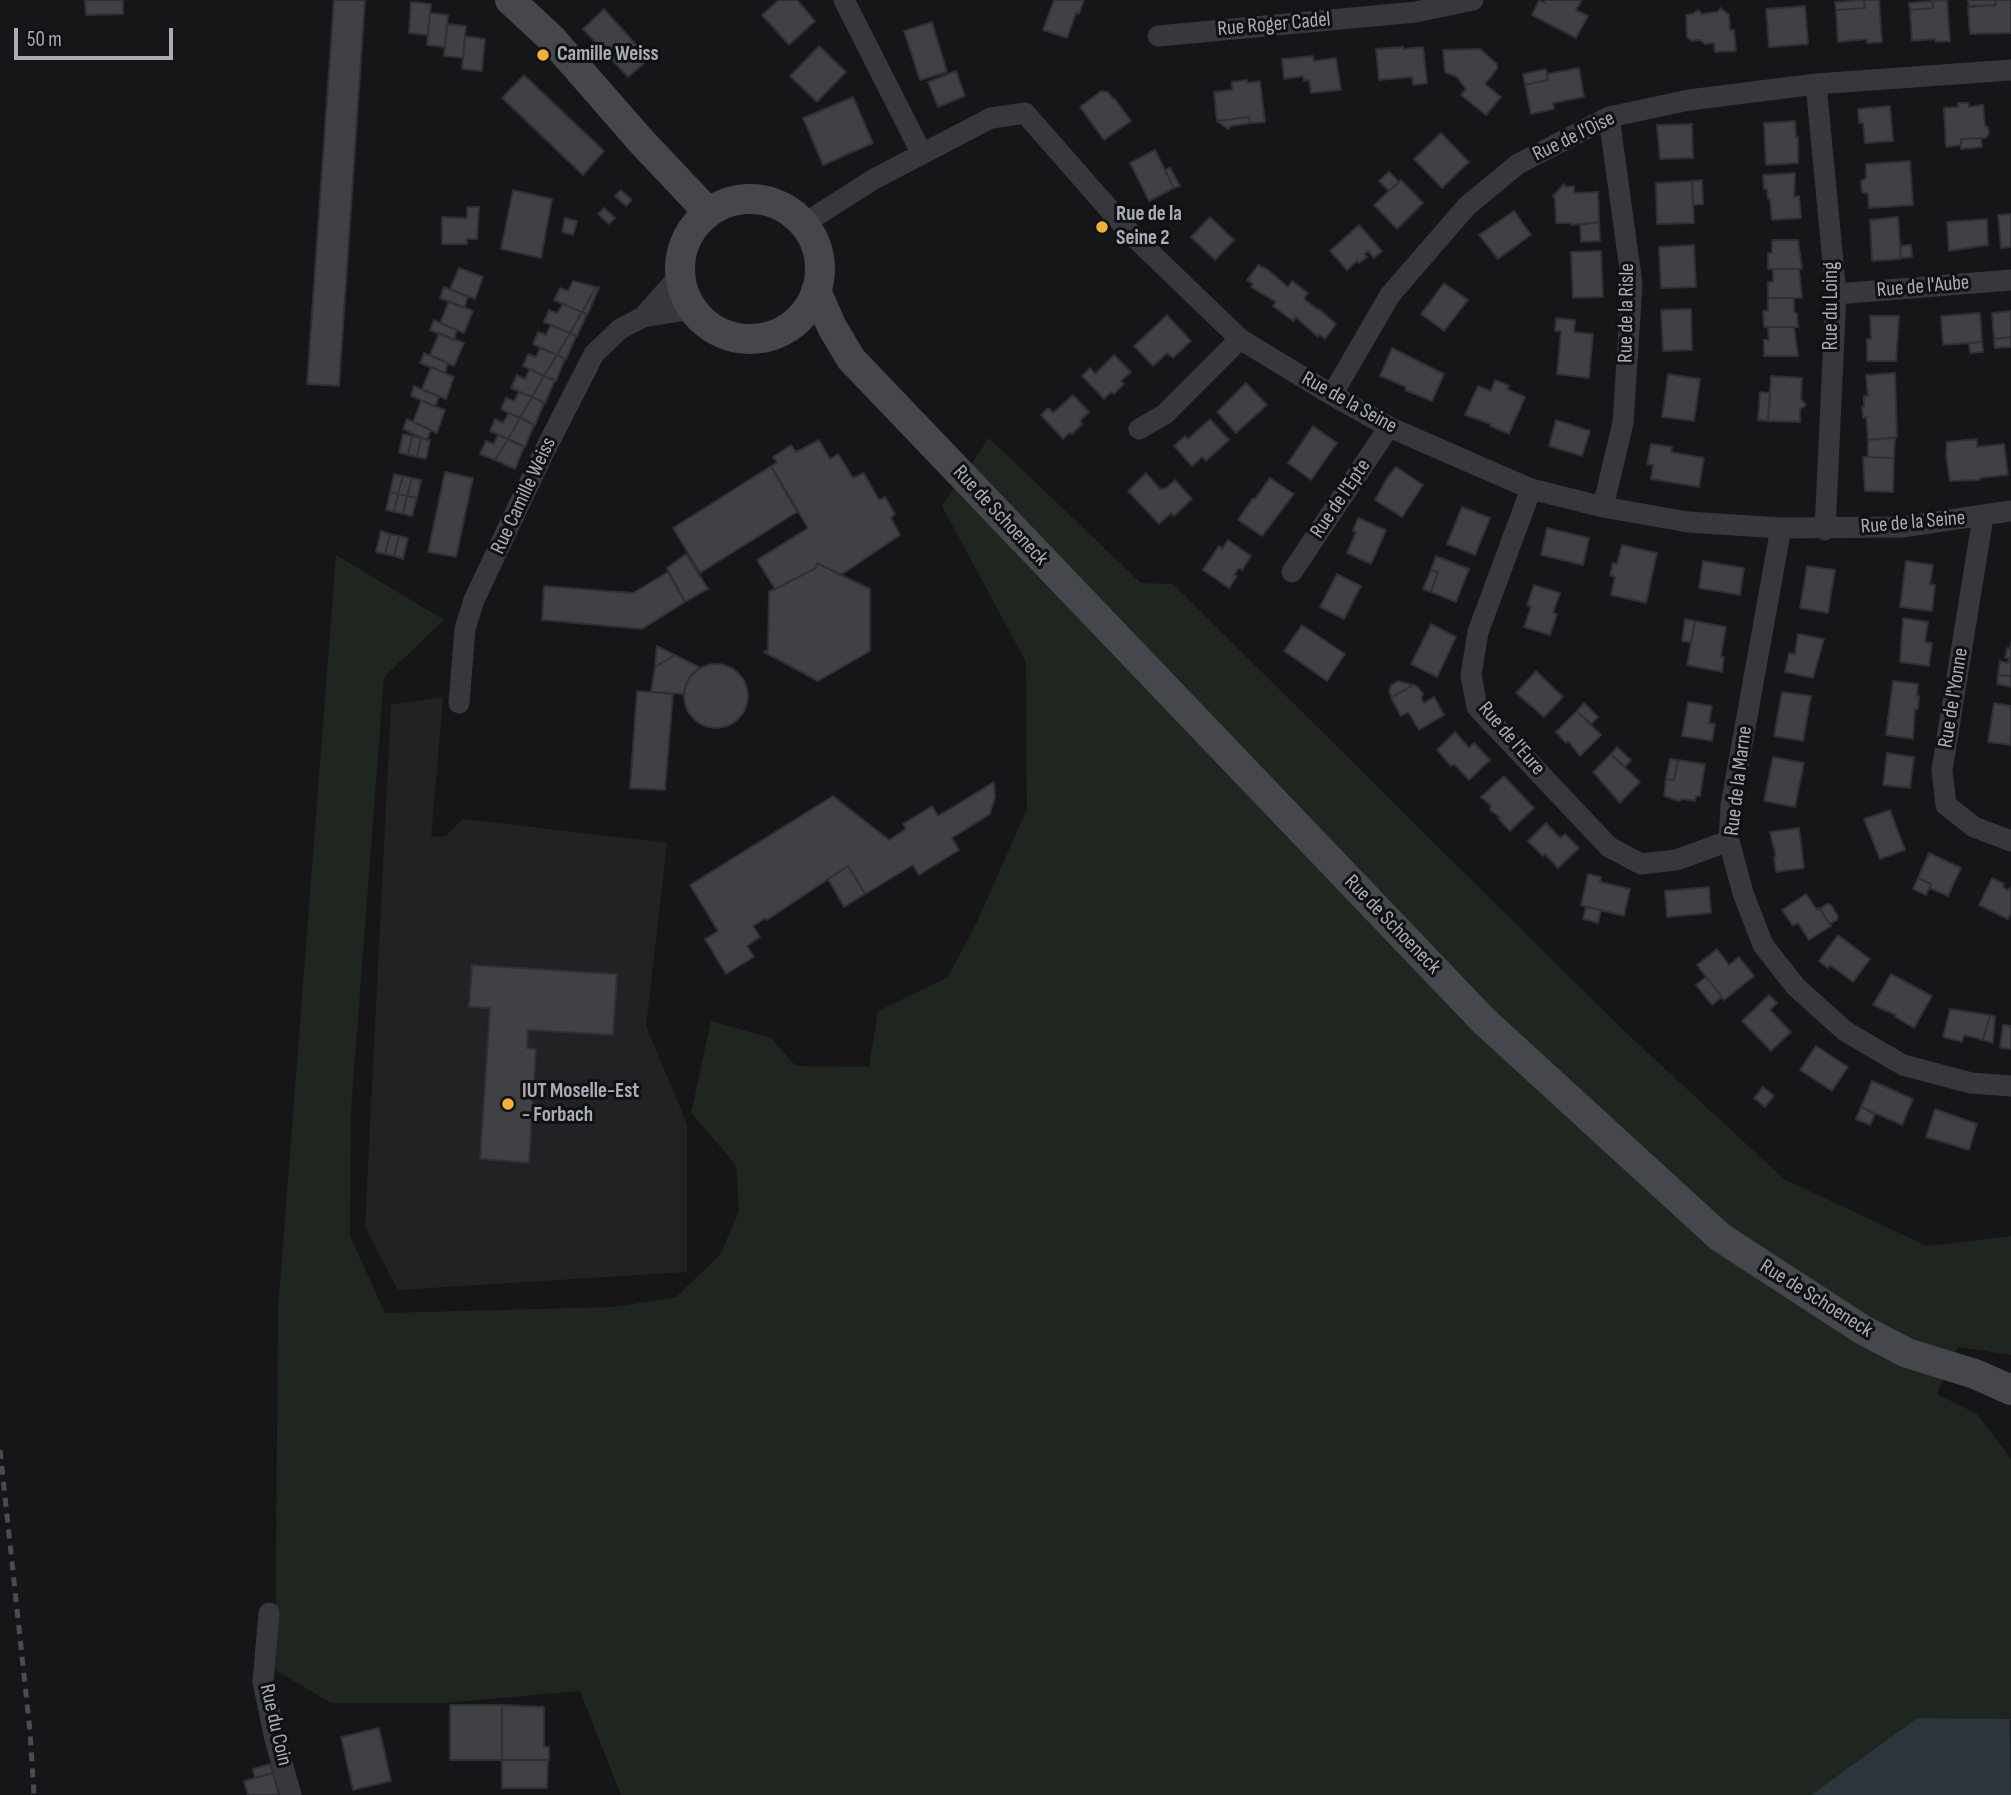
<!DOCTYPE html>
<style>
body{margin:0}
#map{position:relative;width:2011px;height:1795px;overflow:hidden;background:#161618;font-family:"Sofia Sans Condensed",sans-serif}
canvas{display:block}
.scale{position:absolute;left:14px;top:28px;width:159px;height:32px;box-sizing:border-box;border:4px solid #a8adb8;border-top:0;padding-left:9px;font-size:21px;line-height:24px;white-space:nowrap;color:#a8adb8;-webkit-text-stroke:5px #111113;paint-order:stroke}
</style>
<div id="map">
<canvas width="2011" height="1795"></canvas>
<div class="scale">50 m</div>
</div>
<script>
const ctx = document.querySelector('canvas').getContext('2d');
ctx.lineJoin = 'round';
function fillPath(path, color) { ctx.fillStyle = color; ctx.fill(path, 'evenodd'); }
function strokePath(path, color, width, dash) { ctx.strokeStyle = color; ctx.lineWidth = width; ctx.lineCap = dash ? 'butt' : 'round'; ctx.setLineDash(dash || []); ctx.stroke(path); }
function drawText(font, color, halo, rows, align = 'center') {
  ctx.font = font + ' "Sofia Sans Condensed",sans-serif'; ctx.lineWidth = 6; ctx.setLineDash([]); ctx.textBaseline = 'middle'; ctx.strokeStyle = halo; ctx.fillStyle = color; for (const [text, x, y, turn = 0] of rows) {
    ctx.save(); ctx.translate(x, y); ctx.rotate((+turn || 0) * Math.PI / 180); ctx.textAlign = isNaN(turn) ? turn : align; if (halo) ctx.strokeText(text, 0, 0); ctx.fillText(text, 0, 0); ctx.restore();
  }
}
fillPath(new Path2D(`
 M443,697L431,837L446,836L463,819L667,843L646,1026L687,1124V1272L398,1290L365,1227L391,705Z`), '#222225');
fillPath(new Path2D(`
 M989,438L1141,583L1173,584L1619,1026L1784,1179L1927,1246L2011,1236V1355L1958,1347L1937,1394L1977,1414L2011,1459V1720L1917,1718L1811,1795H621L580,1691L444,1703H331L275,1670L278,1309L336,555L444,620L384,677L351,1110L350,1236L385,1313L614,1307L676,1297L720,1255L739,1211L736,1165L691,1113L711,1021L771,1038L796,1066L869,1067L878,1011L948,977L976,924L1027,809L1026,662L942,506Z`), '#1e261f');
fillPath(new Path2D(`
 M1917,1718L2010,1719L2011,1795H1811Z`), '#2c353c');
const building = new Path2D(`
 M85,0H123V14L86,15Z
 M334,0H365L339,386L307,384Z
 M779,0H797L815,21L789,45L762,15Z
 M1054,0H1084L1079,14L1076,13L1067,38L1043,30Z
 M1539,0L1545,3V0H1582L1576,10L1588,16L1576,38L1532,15Z
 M1864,0H1879L1882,42L1867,43V39L1838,42L1836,10L1865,8Z
 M1864,0L1865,8L1836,10L1835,2Z
 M1947,0L1950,41L1936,42L1935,39L1912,41L1910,10L1933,8L1932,1Z
 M1968,0H1995L1996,5L1969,7Z
 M1995,0H2011V33L1970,34L1968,6L1996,5Z
 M1932,1L1933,8L1910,10L1909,3Z
 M411,2L431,4L428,35L409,33Z
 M1805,6L1808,44L1769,47L1766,9Z
 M1721,8L1729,15L1730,30H1734L1736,51L1715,52L1714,43L1705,44L1700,40L1692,41L1687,37L1686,15L1693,14L1698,10L1702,14L1717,12Z
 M604,9L649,59L628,77L583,29Z
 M430,13L448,15L445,47L427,45Z
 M932,22L947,72L920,80L904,31Z
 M447,24L466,26L463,58L444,56Z
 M465,36L485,39L482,71L462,69Z
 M819,46L846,72L817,102L790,76Z
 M1403,47V49L1423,47L1427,83L1413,85L1412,77L1379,80L1376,49Z
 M1480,49L1497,64V69L1485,84L1501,97L1486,115L1461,95L1466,89L1457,77L1445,72L1443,50Z
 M1313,56L1314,61L1336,58L1341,90L1311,93L1309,80L1304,81L1303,76L1284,79L1282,59Z
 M1579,68L1584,97L1553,103L1554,109L1531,114L1525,85L1548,80L1547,74Z
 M1546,69L1548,80L1525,85L1523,74Z
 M956,71L965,96L938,107L928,82Z
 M524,75L604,151L583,175L502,98Z
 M1247,80V83L1260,81L1265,122L1250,123L1249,117L1217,121L1214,92L1232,90V82Z
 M1101,91L1108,92L1113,99L1114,98L1131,121L1104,140L1080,107Z
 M853,97L873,143L823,165L803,118Z
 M1958,103H1968L1969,107L1983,105L1985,125L1988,128L1989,134L1986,138L1961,139V145L1946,147L1944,108L1958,107Z
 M1890,106L1893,141L1865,143L1863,123H1859L1858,109Z
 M1249,117L1250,123L1231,126L1228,129L1217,121Z
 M1795,121L1796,137H1798V163L1766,165L1764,123Z
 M1692,124L1693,158L1660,159L1657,125Z
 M1441,133L1469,162L1442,188L1414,159Z
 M1981,138L1982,147L1961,149V139Z
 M1155,150L1174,188L1149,201L1130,163Z
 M1910,161L1913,205L1869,208L1868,194L1862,192L1861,181L1866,178V164Z
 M1170,167L1180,186L1174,188L1165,170Z
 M1389,172L1399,182L1389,191L1379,181Z
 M1795,173L1794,197L1799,196L1801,218L1772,220L1770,199H1768L1767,189H1764L1763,175Z
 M1401,180L1423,203L1397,229L1374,205Z
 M1702,180L1703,204L1693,205L1692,181Z
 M1692,181L1694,223L1657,224L1656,183Z
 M1564,184L1566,187L1574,186V193L1598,192L1599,222L1571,225V223H1556L1555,199L1553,196Z
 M513,190L552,199L541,258L501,249Z
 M621,190L632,200L626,206L615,196Z
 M467,207H479L477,239H467V244H442V217L467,218Z
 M604,208L615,218L609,224L598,214Z
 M1514,211L1531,235L1498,259L1479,235Z
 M2011,214V247L2001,248L1998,215Z
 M1210,217L1234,240L1215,260L1191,237Z
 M1898,217L1901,259L1872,261L1870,220Z
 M565,218L577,221L573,235L562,232Z
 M1987,219L1988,245L1949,251L1947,222Z
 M1599,222L1600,241L1581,242L1580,225Z
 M1359,225L1382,251L1374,258L1368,251L1364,254L1367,257L1359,263L1357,261L1347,270L1330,251Z
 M1772,240H1798L1802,269H1768V253H1772Z
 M1694,245L1696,287L1661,288L1659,247Z
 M1911,245L1912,257L1901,258L1900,246Z
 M1601,251L1603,297L1573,298L1571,252Z
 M1258,265L1268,270L1288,287L1292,281L1308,293L1304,299L1318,310L1319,309L1336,324L1325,339L1319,334L1318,337L1296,317L1293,321L1273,306L1276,302L1251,287L1253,284L1247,280Z
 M459,268L483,277L475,299L450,289Z
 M1773,269H1799L1802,298H1768V282H1773Z
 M573,281L596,287L582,312L554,300L560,288L568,291Z
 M1444,283L1468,300L1444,331L1421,314Z
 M444,287L468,297L464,308L440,298Z
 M596,287H599L588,314L582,312Z
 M1768,298H1794V311L1797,314L1798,327H1764L1763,311H1768Z
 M449,301L473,311L464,333L440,323Z
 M563,304L582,312L570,333L544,322L549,310L557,313Z
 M1691,309L1692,350L1663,351L1661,310Z
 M2011,311V337L1994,339L1992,313Z
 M582,312L587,314L577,336L570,333Z
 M1980,313L1982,342L1943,345L1941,316Z
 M1167,315L1191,341L1173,358L1167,353L1153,366L1134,346Z
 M1870,316H1899L1896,361H1867V339H1871Z
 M1556,318L1575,320L1574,332L1593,334L1589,378L1557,374L1561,331H1555Z
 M434,320L457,330L454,340L430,330Z
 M551,325L570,333L557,355L533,344L538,332L546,335Z
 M1768,327H1794L1798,356H1764V340H1769Z
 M439,333L464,343L454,366L430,355Z
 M570,333L576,336L566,359L557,355Z
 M2011,337V347L1995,348L1994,339Z
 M1982,342L1983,352L1970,353L1969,343Z
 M540,348L557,355L544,376L523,366L528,354L536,357Z
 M1392,348L1444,374L1432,401L1405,390L1406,387L1380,376Z
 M424,353L448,363L445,373L420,363Z
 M557,355L565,359L556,381L544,376Z
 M1114,355L1131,372L1121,381L1124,384L1114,394L1111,392L1104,399L1082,376L1090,368L1095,374Z
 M431,367L454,377L446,399L422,389Z
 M530,369L544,376L532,397L511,388L517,375L525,379Z
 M1895,373L1897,437L1868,440L1866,417L1863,418L1862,407H1864V396H1868L1866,375Z
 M1668,374L1700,379L1694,421L1662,417Z
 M544,376L555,380L545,403L532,397Z
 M1771,376L1802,378L1801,399L1806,405L1800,409V422L1768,421Z
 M1495,380L1509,386L1507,389L1525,397L1509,434L1490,426L1491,424L1465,415L1478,386L1491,391Z
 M1246,383L1267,405L1236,433L1217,412Z
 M414,386L439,397L435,406L411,396Z
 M519,392L532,397L520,418L501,409L506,398L514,401Z
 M1760,392L1770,393L1768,421L1758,420Z
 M1073,395L1089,412L1080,421L1082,424L1072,434L1070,432L1063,439L1041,415L1048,408L1053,413Z
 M532,397L544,403L535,425L520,418Z
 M421,401L445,410L437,433L413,422Z
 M509,413L520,418L508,439L490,431L495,419L503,423Z
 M520,418L534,425L525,447L508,439Z
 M407,419L431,430L427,440L403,429Z
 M1210,419L1229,440L1206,461L1202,457L1192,466L1174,446L1185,436L1188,439Z
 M1556,420L1590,431L1582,456L1549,446Z
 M1313,426L1337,443L1311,480L1288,463Z
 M403,434L412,436L408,455L399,453Z
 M498,435L508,439L495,460L480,454L486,441L494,444Z
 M412,436L421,438L417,457L408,455Z
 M421,438L430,440L426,459L417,457Z
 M1895,438L1894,458L1868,457V440Z
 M508,439L524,447L515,469L495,460Z
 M1977,439V447L2004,444L2008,475L1980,478V480L1950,481L1946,455L1947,442Z
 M819,440L830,459L838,454L853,478L864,473L879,500L885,497L895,514L891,518L900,535L841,575L817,563L816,568L775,589L757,560L808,528L771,466L777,462L773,457L791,445L796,452Z
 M1651,444L1672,447L1671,452L1704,458L1699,487L1651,479L1653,465L1647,464Z
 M1863,457L1894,458L1893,492L1865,491Z
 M771,466L797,512L700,573L673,528Z
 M1396,467L1423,485L1402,517L1375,500L1387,478Z
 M445,472L473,478L456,557L428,552Z
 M1146,473L1160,489L1166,488L1175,480L1192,499L1174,516L1171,513L1159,524L1128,491Z
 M394,474L403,476L398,494L390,492Z
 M403,476L412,478L407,496L398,494Z
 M412,478L421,480L417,498L407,496Z
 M1270,478L1294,494L1262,536L1238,520L1253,498L1255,499Z
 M390,492L398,494L394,512L386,510Z
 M398,494L407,496L403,514L394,512Z
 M407,496L417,498L412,516L403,514Z
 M1462,507L1490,518L1475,555L1447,544Z
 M1358,518L1386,530L1371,564L1347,553L1356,532L1353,531Z
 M1547,528L1589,538L1583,565L1541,555Z
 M381,531L390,534L385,554L376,552Z
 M390,534L399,536L394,556L385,554Z
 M399,536L408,538L403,559L394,556Z
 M1228,540L1251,556L1242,570L1239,568L1234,575L1237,576L1229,588L1203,570L1219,546L1222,549Z
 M1622,545L1657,553L1646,603L1611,595L1615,577L1610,575L1613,563L1617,564Z
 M686,554L708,589L685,602L667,568Z
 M1436,556L1469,569L1456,602L1431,592L1438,572L1431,570Z
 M1703,561L1744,568L1740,595L1699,588Z
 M1906,561L1933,565L1930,584L1935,585L1932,611L1900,607Z
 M817,563L870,589V651L818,681L764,652L768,650L769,592L816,568Z
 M1807,566L1835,570L1828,613L1800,608Z
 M1431,570L1438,572L1431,592L1423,589Z
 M668,572L685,602L642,629L542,620L544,586L633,593Z
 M1337,574L1361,586L1344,619L1320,607Z
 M1534,585L1560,593L1553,613L1557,614L1550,635L1524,627L1531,607L1527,605Z
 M1903,618L1928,622L1925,642L1932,643L1929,666L1900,662Z
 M1685,619L1695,621L1691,643L1682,641Z
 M1695,621L1726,627L1721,656L1724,657L1722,672L1687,665Z
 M1431,624L1456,637L1437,677L1411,664Z
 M1302,625L1345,654L1327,681L1284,651Z
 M1798,634L1824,639L1813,678L1785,672L1789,653L1795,654Z
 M2011,643V676L1998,675L2000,661L2008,663L2009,658H2005L2007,648L2010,649Z
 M657,646L675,655L655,667Z
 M675,655L699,667L689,678L683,694L651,692L655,667Z
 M684 696a32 32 0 1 1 64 0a32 32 0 1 1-64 0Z
 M1536,671L1563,697L1544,717L1516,693Z
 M1998,675L2011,676V687L1997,684Z
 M1398,681L1413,685L1392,697L1389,692L1391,685Z
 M1893,681L1918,684L1917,696H1919L1918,709H1915L1913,739L1886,735Z
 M1413,685L1418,687L1423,694L1421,698L1424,703L1434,697L1444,715L1419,730L1408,712L1401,716L1391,698Z
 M637,691L673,694L665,790L630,788Z
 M1782,692L1811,696L1803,741L1774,736Z
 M1688,702L1712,706L1709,723L1715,724L1712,741L1682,736Z
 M1584,703L1598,717L1591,724L1577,711Z
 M1994,703L2011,706V745L1988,742Z
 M1577,711L1601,735L1580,756L1568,741L1566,743L1556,732Z
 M1455,732L1469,748L1474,743L1490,760L1469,780L1454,764L1451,766L1437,750Z
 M1617,747L1631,760L1625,767L1611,754Z
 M1887,753L1914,757L1910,788L1883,785Z
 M1611,754L1640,782L1620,803L1593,772Z
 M1773,757L1804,763L1795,807L1764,801Z
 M1670,759L1678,760L1674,780L1666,779Z
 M1678,760L1705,764L1700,796H1696L1695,801L1682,799L1679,801L1664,796L1666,779L1674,780Z
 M1504,776L1534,808L1510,831L1498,818L1500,817L1490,810L1491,806L1481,797Z
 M994,782L995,797L990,814L952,838L959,850L919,875L913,865L865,894L848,866L767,920L766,918L753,926L760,937L747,946L754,957L726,974L705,939L718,931L690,885L833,796L889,840L906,829L903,824L932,806L938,816Z
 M1890,810L1905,850L1880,859L1864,819Z
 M1546,823L1560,838L1565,834L1579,848L1558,868L1545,854L1543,856L1528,841Z
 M1799,828L1804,868L1776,872L1774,857H1776L1770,832Z
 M1929,853L1961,868L1948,896L1929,888L1931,884L1918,878Z
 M848,866L865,894L844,907L828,879Z
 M1588,874L1601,877L1600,882L1630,889L1624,916L1581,905Z
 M1918,878L1931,884L1926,895L1913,889Z
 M1992,878L2004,884L2003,887L2008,890L2011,887V913L2008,919L1979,905Z
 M1709,887L1711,913L1667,917L1665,891Z
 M1806,894L1817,910L1819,908L1831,926L1809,940L1798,923L1793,926L1782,910Z
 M1827,904L1831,905L1838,916L1837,920L1830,924L1820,909Z
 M1586,907L1601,910L1598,923L1583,919Z
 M1838,935L1870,959L1853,982L1830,965L1828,968L1819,961Z
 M1717,949L1729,965L1739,957L1754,976L1724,1000L1697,965Z
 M472,965L617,974L613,1035L528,1030L527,1048L536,1049L529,1163L480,1159L490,1008L469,1007Z
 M1891,974L1932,996L1914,1028L1895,1017L1896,1015L1873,1005Z
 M1706,977L1722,997L1712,1005L1696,985Z
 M1769,995L1777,1003L1770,1010L1791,1032L1771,1051L1742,1021Z
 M1950,1009L1990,1015L1983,1040L1964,1035L1962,1042L1943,1037Z
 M1990,1015L1995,1017L1993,1043L1983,1040Z
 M2003,1025L2011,1026V1049L2000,1048Z
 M1816,1046L1848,1067L1832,1091L1800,1070Z
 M1872,1081L1913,1099L1902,1125L1861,1107Z
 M1763,1087L1774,1096L1765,1107L1754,1098Z
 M1861,1107L1875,1114L1870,1125L1856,1119Z
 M1935,1109L1977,1124L1969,1150L1926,1137Z
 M450,1705H502V1760H450Z
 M502,1705L544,1707V1747H549V1760H502Z
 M379,1728L391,1781L353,1790L341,1737Z
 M502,1760H548L547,1788H502Z
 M270,1764L273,1773L255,1778L253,1769Z
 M273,1773L279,1795H248L244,1781Z`);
fillPath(building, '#404145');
strokePath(building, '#303034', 2);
strokePath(new Path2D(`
 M844,0L922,154
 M1158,36L1416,12L1473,0
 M1816,84L1836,294L1825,530
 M805,223L874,179L991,118L1025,113L1131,234L1240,339L1332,395L1389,427L1531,489L1603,507L1688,522L1781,528L1902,527L2011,511
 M1836,294L2011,280
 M643,317L682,273
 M1332,395L1390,295L1467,206L1518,164L1609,117L1689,100L1816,84L2011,70
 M1139,429L1165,414L1240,339
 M1531,489L1478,632L1471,675L1477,707L1609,847L1641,864L1676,860L1729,841
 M1603,507L1623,423L1632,284L1609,117
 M1983,517L1942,770L1946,805L1974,827L2011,841
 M1781,528L1731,805L1729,841L1743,893L1763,945L1796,987L1845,1031L1903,1065L1971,1083L2011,1086
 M1292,572L1389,427
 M459,703L465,629L474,600L543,454L594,354L620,329L643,317L693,309
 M269,1613L263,1682L275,1739L291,1795`), '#37383d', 21);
strokePath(new Path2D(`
 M510,0L552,39L641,141L708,212
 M680 269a70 70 0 1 1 140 0a70 70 0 1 1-140 0Z
 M816,291L832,327L851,359L1484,1021L1720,1237L1863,1330L1907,1353L1975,1374L2011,1390`), '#45474d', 30);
strokePath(new Path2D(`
 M0,1450L30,1731L34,1795`), '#4a4c52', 5, [9, 7]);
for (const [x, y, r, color] of [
 [543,55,7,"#f2b134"],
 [1102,227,7,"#f2b134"],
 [508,1104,7,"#f2b134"]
]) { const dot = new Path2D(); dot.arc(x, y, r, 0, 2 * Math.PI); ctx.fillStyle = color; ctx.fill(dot); strokePath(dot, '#111113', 2.5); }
drawText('21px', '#a8adb8', '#111113', [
 ["Rue Roger Cadel",1274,25,-5],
 ["Rue de l'Oise",1574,137,-26],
 ["Rue de l'Aube",1923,287,-5],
 ["Rue du Loing",1832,306,-90],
 ["Rue de la Risle",1627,313,-89],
 ["Rue de la Seine",1349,403,29],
 ["Rue Camille Weiss",524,496,-65],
 ["Rue de l'Epte",1341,499,-56],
 ["Rue de Schoeneck",1000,516,47],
 ["Rue de la Seine",1913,523,-5],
 ["Rue de l'Yonne",1954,698,-81],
 ["Rue de l'Eure",1511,739,49],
 ["Rue de la Marne",1739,781,-83],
 ["Rue de Schoeneck",1392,925,46],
 ["Rue de Schoeneck",1816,1299,32],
 ["Rue du Coin",275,1725,77]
]);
drawText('bold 21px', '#a8adb8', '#111113', [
 ["Camille Weiss",557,55],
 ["Rue de la",1116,215],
 ["Seine 2",1116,239],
 ["IUT Moselle-Est",522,1092],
 ["- Forbach",522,1116]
], 'left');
</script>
